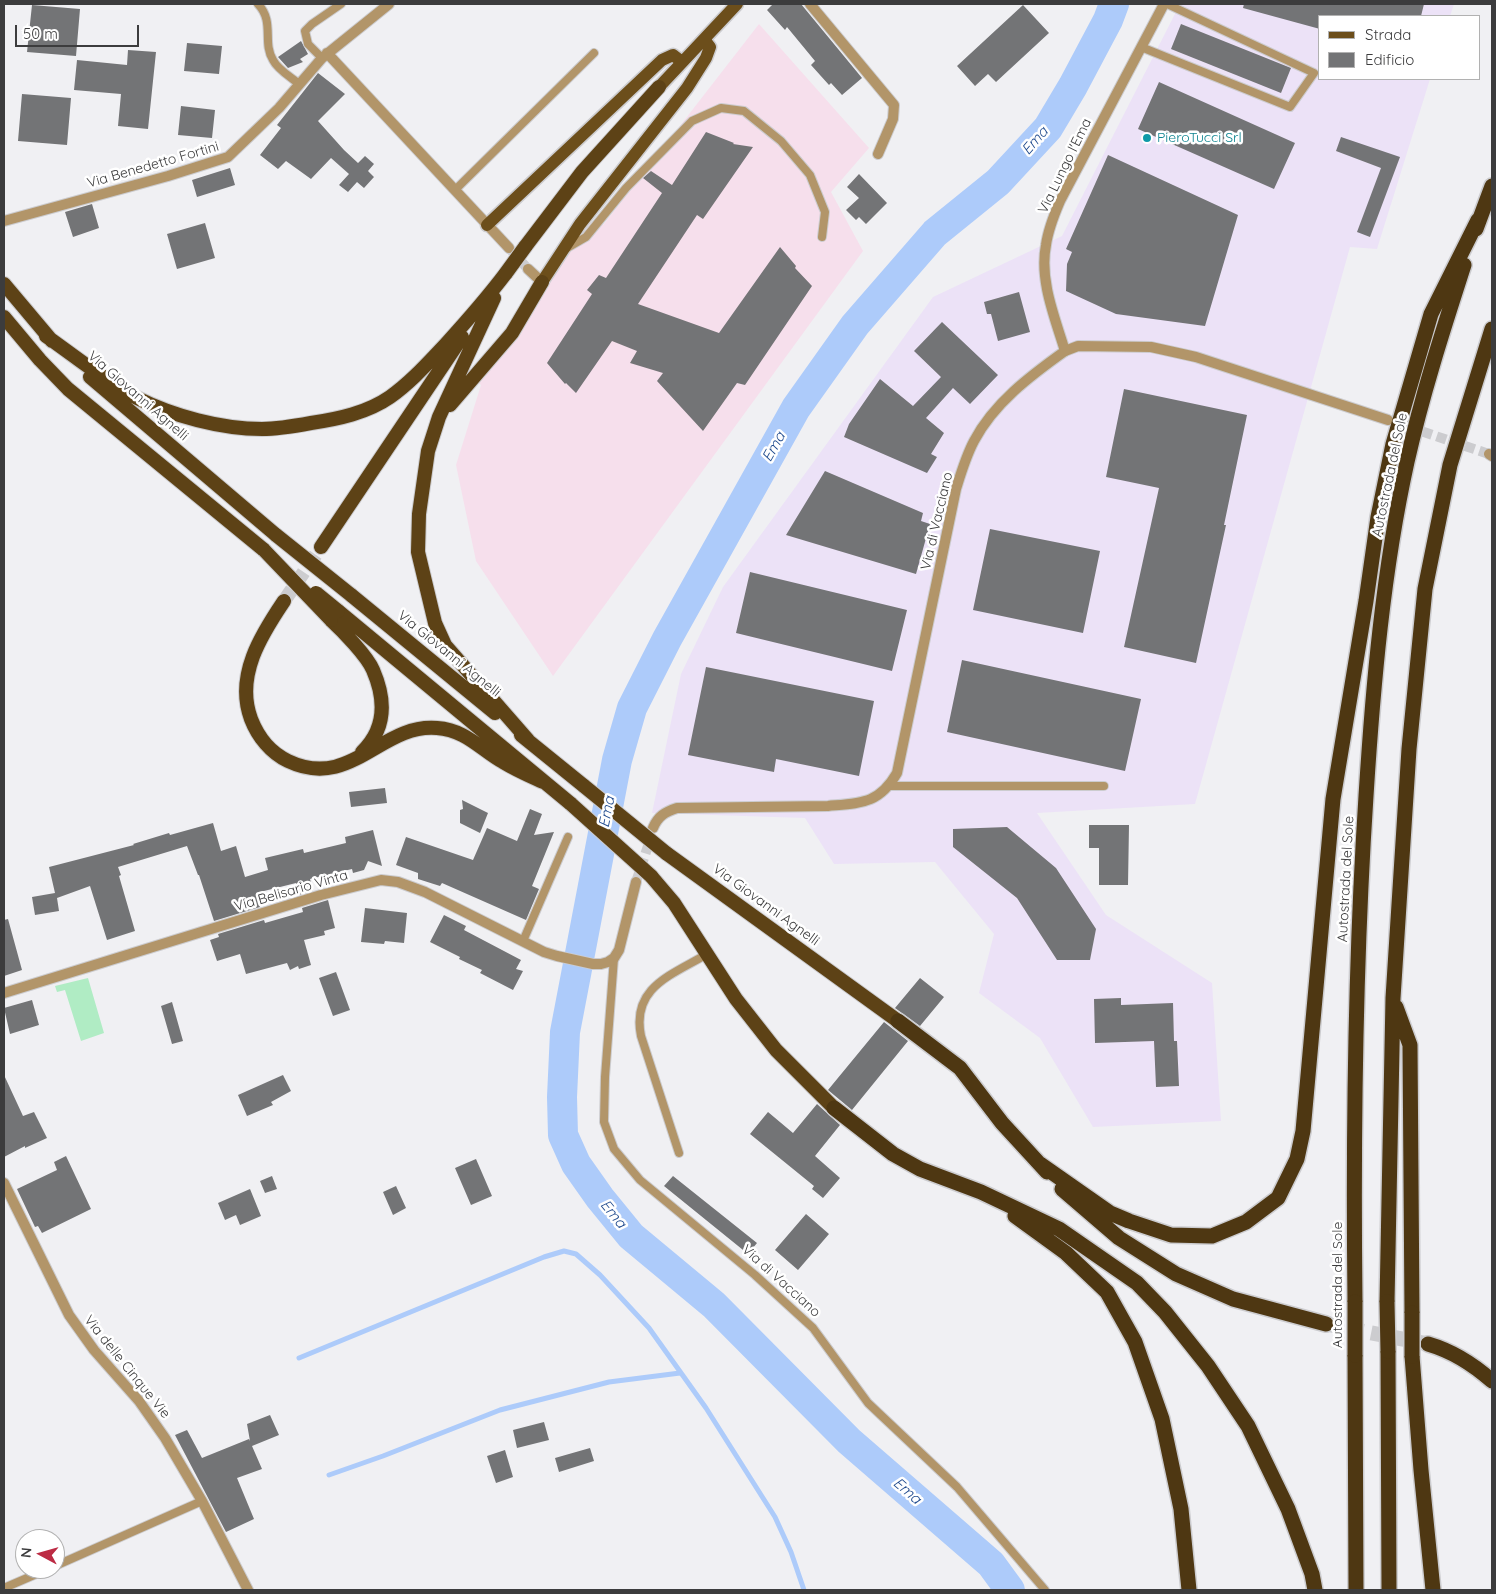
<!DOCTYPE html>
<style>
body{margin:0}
#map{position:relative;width:1496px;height:1594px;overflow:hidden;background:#f0f0f3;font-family:Quicksand,sans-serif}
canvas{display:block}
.frame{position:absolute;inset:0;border:5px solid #3c3c3d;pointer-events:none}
.legend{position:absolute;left:1318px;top:15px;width:162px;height:65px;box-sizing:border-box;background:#fff;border:1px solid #b1b1b1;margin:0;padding:6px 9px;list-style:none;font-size:15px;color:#3c3c3d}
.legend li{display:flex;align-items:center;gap:10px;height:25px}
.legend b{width:25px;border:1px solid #b1b1b1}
.north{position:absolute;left:15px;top:1529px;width:50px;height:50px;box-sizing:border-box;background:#fff;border:1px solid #b1b1b1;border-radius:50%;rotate:276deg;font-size:14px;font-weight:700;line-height:20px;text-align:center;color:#3c3c3d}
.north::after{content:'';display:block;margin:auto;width:18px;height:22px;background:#bc2b44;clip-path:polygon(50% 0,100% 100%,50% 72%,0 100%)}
.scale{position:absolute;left:15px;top:25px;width:124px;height:22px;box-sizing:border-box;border:2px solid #3c3c3d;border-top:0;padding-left:6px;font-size:15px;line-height:18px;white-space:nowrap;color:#3c3c3d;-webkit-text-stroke:4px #fff;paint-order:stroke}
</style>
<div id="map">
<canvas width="1496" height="1594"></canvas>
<div class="frame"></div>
<ul class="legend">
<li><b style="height:6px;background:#6c4e1b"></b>Strada</li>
<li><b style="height:14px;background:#737476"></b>Edificio</li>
</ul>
<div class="north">N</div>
<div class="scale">50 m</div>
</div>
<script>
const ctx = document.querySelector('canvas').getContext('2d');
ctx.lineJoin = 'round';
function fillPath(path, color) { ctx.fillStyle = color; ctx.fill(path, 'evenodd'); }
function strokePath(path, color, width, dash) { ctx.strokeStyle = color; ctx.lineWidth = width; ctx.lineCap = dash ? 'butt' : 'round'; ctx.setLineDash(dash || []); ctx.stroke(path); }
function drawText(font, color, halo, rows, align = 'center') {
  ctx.font = font + ' Quicksand,sans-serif'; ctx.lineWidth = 5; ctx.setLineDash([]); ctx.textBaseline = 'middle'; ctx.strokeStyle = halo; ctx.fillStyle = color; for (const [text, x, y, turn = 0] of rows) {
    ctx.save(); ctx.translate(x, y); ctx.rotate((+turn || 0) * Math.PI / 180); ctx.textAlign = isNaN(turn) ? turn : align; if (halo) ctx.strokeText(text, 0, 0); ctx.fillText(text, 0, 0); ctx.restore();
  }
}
fillPath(new Path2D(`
 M759,24L869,148L831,192L863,251L553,676L476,561L456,465L481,385L469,375L514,319L543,268L577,220L603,225Z`), '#f6dfec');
fillPath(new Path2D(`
 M1180,4H1454L1450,16H1320V79H1430L1377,249L1350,247L1195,804L1037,813L1106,915L1212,983L1221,1121L1093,1127L1040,1038L979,993L994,934L935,862L834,864L805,818L652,813L681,674L723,587L933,297L1062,236Z`), '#ece2f7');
fillPath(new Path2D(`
 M88,978L104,1033L81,1041L65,990L57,992L55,986Z`), '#b0ecc4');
strokePath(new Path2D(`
 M299,1358L544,1257L564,1251L576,1254L600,1275L649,1328L706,1408L775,1517L791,1552L804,1590
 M329,1475L383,1456L500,1410L609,1382L680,1373`), '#adcbfa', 5);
strokePath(new Path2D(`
 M1010,1590L991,1564L849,1441L714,1305L631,1236L600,1198L576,1164L563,1135L562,1097L565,1032L617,760L632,708L667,639L796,408L855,325L935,233L998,182L1048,128L1073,86L1108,20L1114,4`), '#adcbfa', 30);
fillPath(new Path2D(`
 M773,4H801L862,78L842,95L831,83L829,85L811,65L815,61L787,27L785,30L767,10Z
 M1244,4H1424L1421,16H1320V29L1243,8Z
 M32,5L80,9L76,56L27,52Z
 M1023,5L1049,33L996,82L988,74L975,86L957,66Z
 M1181,24L1291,68L1281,93L1171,49Z
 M301,41L308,54L300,59L303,62L288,68L278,57Z
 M187,43L222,46L219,74L184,71Z
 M128,50L156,52L148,129L118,126L121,94L74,90L77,60L127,65Z
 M318,73L345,94L318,121L344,150L358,163L365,156L374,164L368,171L374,177L364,188L357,182L348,192L339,185L349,174L331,158L311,179L286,161L278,169L260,155L281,128L277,125Z
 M1159,82L1295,143L1274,189L1138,129Z
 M22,94L71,98L67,145L18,141Z
 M181,106L215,110L212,138L178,135Z
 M706,132L734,143L733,144L753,147L703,219L697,215L638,304L719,333L780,247L796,266L795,268L812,286L745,385L737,383L703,431L657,381L663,373L630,363L637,351L612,341L576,393L566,383L565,384L547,363L592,294L587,290L599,275L606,278L662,193L643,178L651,171L672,185Z
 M1341,137L1400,157L1370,237L1357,232L1381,168L1336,151Z
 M1108,155L1238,215L1205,326L1116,314L1066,291L1067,264L1072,252L1066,249Z
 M230,168L235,185L197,197L192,180Z
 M859,174L887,203L866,224L859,217L856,220L846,210L859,198L847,187Z
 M92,204L99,228L73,237L65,212Z
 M205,223L215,258L177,269L167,234Z
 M1019,292L1030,332L998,341L991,314H987L984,302Z
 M942,322L998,375L970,404L953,388L926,418L944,433L931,454L937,457L927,473L844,437L849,424L880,379L913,406L941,377L914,351Z
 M1124,389L1247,415L1224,525H1226L1196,663L1124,647L1159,488L1106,477Z
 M825,471L923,513L921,521L930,524L916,574L786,535Z
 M990,529L1100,551L1083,633L973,610Z
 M750,572L907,610L892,671L736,633Z
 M962,660L1141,699L1125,771L947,732Z
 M706,667L874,701L859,776L776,759L774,772L688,755Z
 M385,788L387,803L351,807L349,792Z
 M462,800L488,813L480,833L460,823V810L463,809Z
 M530,809L542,814L534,835L554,832L532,886L539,889L526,920L442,883L440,886L418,879V873L396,865L406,837L473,860L487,828L517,841Z
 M213,823L221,851L236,846L245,877L268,870L265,858L303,849L304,853L346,843L345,837L373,830L382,866L368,861L364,870L353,873L352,869L310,879L313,890L299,895L296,883L256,893L260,907L214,921L199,875H198L187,846L118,867L121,875L119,876L135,931L107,940L90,886L57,898L59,911L35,915L32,897L55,893L49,867L134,845L133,844L169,833L170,835Z
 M1089,825H1129L1128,885H1099V848H1089Z
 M1007,827L1056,868L1096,929L1090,960H1057L1017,898L953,847V829Z
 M328,900L335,928L324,931L325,935L304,940L311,965L299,969L298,966L290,970L287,963L246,974L240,954L217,961L210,940L219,937L218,934L264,920L265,923L303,912L302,908Z
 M365,908L407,913L404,943L385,941L384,944L361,942Z
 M444,915L466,926L464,930L521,960L516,969L523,971L513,990L480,973L482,970L459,959L460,957L430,942Z
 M8,919L22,970L4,976V920Z
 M336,972L350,1010L333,1016L319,978Z
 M920,978L944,997L920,1026L895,1008Z
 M1121,998V1005L1173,1003L1174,1041H1177L1179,1086L1156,1087L1154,1041L1095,1043L1094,999Z
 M32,1000L39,1025L10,1034L4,1008Z
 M172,1002L183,1041L172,1044L161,1006Z
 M884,1022L908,1041L852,1110L828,1090Z
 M4,1075L23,1116L34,1112L47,1138L25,1148V1146L4,1157Z
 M283,1075L291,1091L271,1102L273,1105L247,1116L238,1095Z
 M817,1104L840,1125L815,1156L840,1178L823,1198L812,1189L814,1186L750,1134L768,1112L793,1133Z
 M66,1156L91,1209L42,1233L38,1226L35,1227L17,1189L57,1170L54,1162Z
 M476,1159L492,1196L471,1205L455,1168Z
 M272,1176L277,1189L265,1193L260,1181Z
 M673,1176L757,1243L748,1254L664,1186Z
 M396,1186L406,1208L393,1215L383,1192Z
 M250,1189L261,1216L240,1225L236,1215L225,1220L218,1203Z
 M806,1214L829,1234L798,1270L775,1250Z
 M270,1415L279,1435L252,1446L262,1469L237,1478L254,1519L226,1532L175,1435L187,1430L202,1458L249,1439L250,1441L247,1424Z
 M544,1422L549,1440L517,1448L513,1430Z
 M590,1448L594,1461L559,1472L555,1458Z
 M505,1450L513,1477L496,1483L487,1456Z`), '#737476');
strokePath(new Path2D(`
 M1394,422L1489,454`), '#cccccf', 10, [10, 5]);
strokePath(new Path2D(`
 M509,248L528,269
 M636,882L652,834`), '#cccccf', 10, [10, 5]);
strokePath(new Path2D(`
 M284,601L321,547`), '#cccccf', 14, [14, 7]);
strokePath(new Path2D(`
 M1326,1324L1428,1344`), '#cccccf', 15, [15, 8]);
const service = new Path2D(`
 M258,4C275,22 262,42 273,60C278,70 291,77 299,84
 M1141,47L1290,107L1314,73L1167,4
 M322,58L308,44L305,31L312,24L341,4
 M455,190L594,53
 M567,248L586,237L626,188L692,121L721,108L744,111L781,141L810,175L825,212L822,237
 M890,786H1104
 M523,941L568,837
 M614,958L605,1077L604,1122L614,1149L640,1180L755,1275L813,1328L868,1403L957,1487L1045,1590
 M679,1153L641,1036C631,987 672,975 707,954
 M55,1566L202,1501
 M4,1588L48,1569`);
const minor = new Path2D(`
 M810,4L894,105L893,119L878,154
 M1065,351L1078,346L1151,347L1196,357L1388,420
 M1489,454L1492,456`);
const tertiary = new Path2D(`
 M327,53L509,248
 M4,221L168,176L228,157L279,108L322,58L389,4
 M528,269L542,282
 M653,828C658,816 665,812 677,808L828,806C861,803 879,804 897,773L956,489C961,473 966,456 974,441C994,403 1030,376 1065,351C1055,318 1039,280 1046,245C1048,230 1054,215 1060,201L1164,4
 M4,993L321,895L381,880L398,882L425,892L544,952L557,956L593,964H601L608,962L614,958L619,950L636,882
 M4,1183L69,1315L94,1350L139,1401L165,1438L202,1501L248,1590`);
const primary = new Path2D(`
 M659,87L737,4
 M487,225L662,60L673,55L682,62
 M542,282L580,224L687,88L706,58L710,47L704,39`);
const trunk = new Path2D(`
 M525,247L582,172L659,87
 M4,284L52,341
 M494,298L439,417L428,451L419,514L418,552L435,623L445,645L528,740
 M4,317L40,360L68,389L264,550
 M46,336C76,357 105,381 137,398C173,416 221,429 262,429C278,429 295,426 311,423C338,419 367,413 390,397C411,382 427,364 445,345C466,322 487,298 506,273
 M90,377L276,535
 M450,405L512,333L542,282
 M321,547L462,337
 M351,595L495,713
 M284,601C261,635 235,676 251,719C258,737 271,753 288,761C351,791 381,723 437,728C466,730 480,749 503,762C516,770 530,776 543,782
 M338,611L571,804
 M331,620C343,631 367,656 373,670C386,700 386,729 362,752
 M521,735L584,786
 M666,853L898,1021
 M651,876L674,903L736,999L776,1050L834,1108`);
const motorway = new Path2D(`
 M1476,229L1492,186
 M1396,1007L1410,1045L1412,1313
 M898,1021L960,1068L1002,1123L1047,1172
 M834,1108L893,1154L920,1169L981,1192L1059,1229L1137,1283L1165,1312L1208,1366L1248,1426L1288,1509L1312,1574L1315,1590
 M1040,1164L1110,1213L1129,1221L1171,1235L1212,1236L1246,1222L1278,1198L1297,1159L1303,1131L1333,799L1366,601L1378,517L1393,444L1431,314L1478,220
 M1062,1189L1119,1238L1176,1274L1233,1299L1326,1324
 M1015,1216L1066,1253L1107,1292L1135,1342L1162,1419L1181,1509L1189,1590
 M1355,1302C1353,1133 1355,965 1366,796C1373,685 1383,571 1407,462C1422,395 1443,330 1464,265
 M1387,1302L1393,998L1409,749L1425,589L1450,465L1492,329
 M1428,1344C1452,1351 1474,1365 1492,1381
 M1388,1351L1389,1590
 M1355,1355L1356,1590
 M1412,1356L1421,1470L1433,1590`);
strokePath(service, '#cccccf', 10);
strokePath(minor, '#cccccf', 12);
strokePath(tertiary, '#cccccf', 12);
strokePath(primary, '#cccccf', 15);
strokePath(trunk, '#cccccf', 16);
strokePath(motorway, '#cccccf', 18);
strokePath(service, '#b29569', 8);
strokePath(minor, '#b29569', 10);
strokePath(tertiary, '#b29569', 10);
strokePath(primary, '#6c4e1b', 12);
strokePath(trunk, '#5d4216', 14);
strokePath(motorway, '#4e3712', 15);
const trunkBridge = new Path2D(`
 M506,273L525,247
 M276,535L351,595
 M264,550L331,620
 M316,593L338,611
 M584,786L666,853
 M571,804L651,876`);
const motorwayBridge = new Path2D(`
 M1387,1302L1388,1351
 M1355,1355V1302
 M1412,1356V1313`);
strokePath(trunkBridge, '#cccccf', 16, []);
strokePath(motorwayBridge, '#cccccf', 18, []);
strokePath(trunkBridge, '#5d4216', 14);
strokePath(motorwayBridge, '#4e3712', 15);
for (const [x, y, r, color] of [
 [1147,138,5,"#0f9aa8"]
]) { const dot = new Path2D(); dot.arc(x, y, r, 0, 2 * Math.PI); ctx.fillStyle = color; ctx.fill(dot); strokePath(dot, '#fff', 2); }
drawText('14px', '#0d838f', '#fff', [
 ["PieroTucci Srl",1157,138]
], 'left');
drawText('14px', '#3c3c3d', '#fff', [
 ["Via Benedetto Fortini",153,165,-16],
 ["Via Lungo l'Ema",1065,166,-64],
 ["Via Giovanni Agnelli",138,396,41],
 ["Autostrada del Sole",1390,475,-78],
 ["Via di Vacciano",937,521,-77],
 ["Via Giovanni Agnelli",449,654,39],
 ["Autostrada del Sole",1346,879,-87],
 ["Via Belisario Vinta",291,891,-16],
 ["Via Giovanni Agnelli",766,905,36],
 ["Via di Vacciano",781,1281,42],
 ["Autostrada del Sole",1338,1285,-90],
 ["Via delle Cinque Vie",127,1367,51]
]);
drawText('italic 15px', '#1e498d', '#fff', [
 ["Ema",1035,141,-49],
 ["Ema",774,447,-61],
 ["Ema",607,812,-79],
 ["Ema",613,1214,51],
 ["Ema",907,1491,41]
]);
</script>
